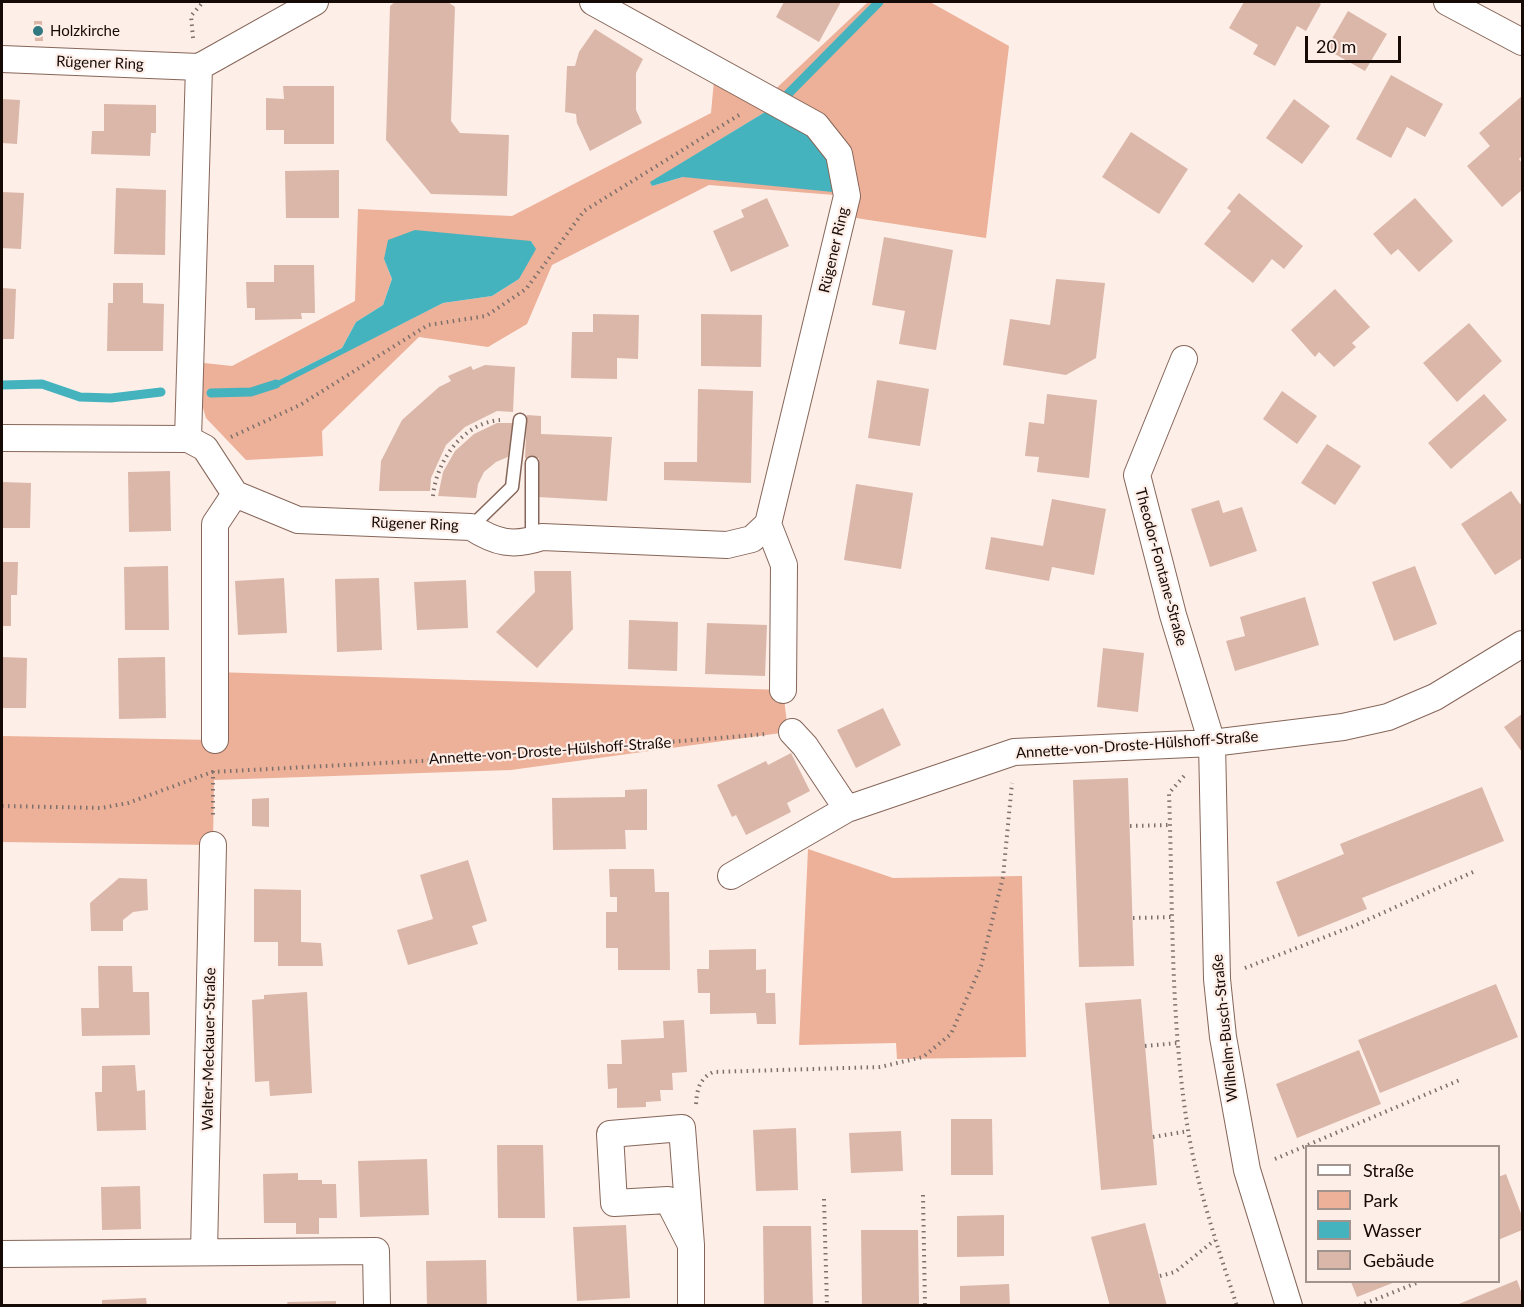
<!DOCTYPE html>
<meta charset="utf-8">
<style>
body{margin:0}
#map{position:relative;width:1524px;height:1307px;overflow:hidden;background:#fdeee8;font-family:Lato,sans-serif}
canvas{display:block}
.frame{position:absolute;inset:0;border:3px solid #160a06;pointer-events:none}
.legend{position:absolute;left:1305px;top:1145px;width:195px;height:138px;box-sizing:border-box;background:#fdeee8;border:2px solid #a1938e;margin:0;padding:8px 10px;list-style:none;font-size:18px;color:#160a06}
.legend li{display:flex;align-items:center;gap:12px;height:30px}
.legend b{width:30px;border:2px solid #a1938e}
.scale{position:absolute;left:1305px;top:36px;width:96px;height:27px;box-sizing:border-box;border:3px solid #160a06;border-top:0;padding-left:8px;font-size:18px;line-height:21px;white-space:nowrap;color:#160a06;-webkit-text-stroke:4px #fdeee8;paint-order:stroke}
</style>
<div id="map">
<canvas width="1524" height="1307"></canvas>
<div class="frame"></div>
<ul class="legend">
<li><b style="height:8px;background:#fff"></b>Straße</li>
<li><b style="height:16px;background:#edb098"></b>Park</li>
<li><b style="height:16px;background:#45b3be"></b>Wasser</li>
<li><b style="height:16px;background:#dbb7a9"></b>Gebäude</li>
</ul>
<div class="scale">20 m</div>
</div>
<script>
const ctx = document.querySelector('canvas').getContext('2d');
ctx.lineJoin = 'round';
function fillPath(path, color) { ctx.fillStyle = color; ctx.fill(path, 'evenodd'); }
function strokePath(path, color, width, dash) { ctx.strokeStyle = color; ctx.lineWidth = width; ctx.lineCap = dash ? 'butt' : 'round'; ctx.setLineDash(dash || []); ctx.stroke(path); }
function drawText(font, color, halo, rows, align = 'center') {
  ctx.font = font + ' Lato,sans-serif'; ctx.lineWidth = 4.5; ctx.setLineDash([]); ctx.textBaseline = 'middle'; ctx.strokeStyle = halo; ctx.fillStyle = color; for (const [text, x, y, turn = 0] of rows) {
    ctx.save(); ctx.translate(x, y); ctx.rotate((+turn || 0) * Math.PI / 180); ctx.textAlign = isNaN(turn) ? turn : align; if (halo) ctx.strokeText(text, 0, 0); ctx.fillText(text, 0, 0); ctx.restore();
  }
}
fillPath(new Path2D(`
 M868,2H930L1009,46L986,238L843,216L847,196L709,185L552,265L527,324L488,347L419,337L322,431L323,456L246,460L206,418L200,398L204,363L232,366L355,301L358,209L512,216L711,113L715,69L766,98ZM775,106L683,177L652,186L651,182ZM531,241L535,248L519,279L492,296L443,303L278,386L275,382L342,348L356,322L383,305L392,279L384,259Z
 M215,672L783,690L788,732L511,770L214,780L213,845L2,842V736L214,740Z
 M808,849L893,878L1022,876L1026,1057L897,1059L896,1043L799,1045Z`), '#edb098');
fillPath(new Path2D(`
 M775,106L834,156L843,193L683,177L652,186L650,182Z
 M415,230L531,241L536,249L519,279L492,296L443,303L278,387L275,382L342,348L356,322L383,305L392,279L384,259L388,240Z`), '#45b3be');
strokePath(new Path2D(`
 M787,95L879,2
 M2,385L42,384L80,397L111,398L161,392
 M211,393L251,392L276,384`), '#45b3be', 9);
fillPath(new Path2D(`
 M395,2H448L455,7L451,121L460,133L509,135L507,196L431,194L386,140L390,6Z
 M784,2H841L819,42L776,17Z
 M1244,2H1317L1321,4L1306,31L1297,26L1275,66L1253,54L1258,45L1229,28Z
 M1348,11L1387,34L1365,71L1326,49Z
 M34,21H42L43,41H35Z
 M595,29L643,59L636,73V110L642,123L590,151L577,123L576,114L565,112L567,66H575L579,52Z
 M1391,75L1443,104L1425,137L1407,127L1391,158L1356,139Z
 M283,86H334V144H284V130H266V98L284,99Z
 M1522,96V156L1519,159L1522,163V190L1502,207L1467,166L1490,146L1479,133Z
 M2,99L20,100L17,144L2,143Z
 M1294,99L1330,126L1302,164L1266,138Z
 M104,104L156,105V133H151L150,156L91,154L92,131H104Z
 M1131,132L1188,169L1159,214L1102,177Z
 M339,170V218H286L285,171Z
 M116,188L166,190L165,255L114,254Z
 M2,192L24,193L21,249L2,248Z
 M1239,193L1303,246L1284,269L1272,259L1253,283L1204,244L1231,211L1227,208Z
 M767,198L789,246L731,272L713,231L744,217L741,210Z
 M1415,198L1453,241L1419,272L1398,249L1391,255L1373,234Z
 M884,237L953,250L936,350L899,344L905,311L872,305Z
 M274,265H314L315,313H301L302,319L255,320V308H247L246,282H274Z
 M1056,279L1105,283L1096,358L1066,375L1003,365L1010,319L1050,325Z
 M113,283H143V303L164,304L163,351H107L108,303H113Z
 M2,288L16,289L14,339H2Z
 M1335,289L1370,327L1352,343L1356,347L1334,367L1319,352L1315,357L1291,330Z
 M593,314L639,315L638,359L617,358V379L571,378L572,332H593Z
 M701,314L762,315L761,367L701,366Z
 M1469,323L1502,361L1457,402L1423,363Z
 M485,365L515,367L513,412L497,411L465,427L446,445L431,478L430,491H379L381,461L402,420L439,387L451,381L448,376L471,366L473,370Z
 M877,380L929,389L920,446L868,438Z
 M698,389L753,391L751,483L664,480V462H697Z
 M1282,391L1317,416L1297,444L1263,419Z
 M1047,394L1097,400L1089,478L1037,472L1039,457L1025,456L1029,422L1044,424Z
 M1484,394L1507,420L1451,469L1428,443Z
 M527,415L541,416V434L612,437L607,501L538,497L539,458H525Z
 M497,423H513L510,456L496,462L484,472L478,484L476,498L438,496L443,472L455,451L474,434Z
 M1327,444L1361,466L1335,505L1301,483Z
 M170,471L171,531L129,532L128,472Z
 M2,482L31,483L30,528H2Z
 M856,484L913,493L901,569L844,560Z
 M1511,491L1520,504L1522,503V558L1495,575L1461,524Z
 M1052,499L1106,509L1094,575L1052,567L1049,581L985,569L991,537L1043,546Z
 M1219,500L1223,513L1242,507L1257,551L1210,567L1191,509Z
 M2,562H18L17,595H11V626H2Z
 M168,566L169,630H125L124,567Z
 M1415,566L1437,624L1394,641L1372,582Z
 M534,571H571L573,629L537,668L496,632L535,592Z
 M284,578L287,633L238,635L235,581Z
 M379,578L382,650L337,652L335,579Z
 M466,580L468,628L417,630L414,582Z
 M1305,597L1319,645L1235,671L1226,641L1245,636L1240,617Z
 M629,620L678,622L677,671L628,669Z
 M707,623L767,625L765,676L705,674Z
 M1103,648L1144,653L1138,712L1097,707Z
 M2,657L27,658L26,708H2Z
 M165,657L166,718L119,719L118,658Z
 M883,708L901,745L856,768L837,730Z
 M1522,714V752L1504,727Z
 M791,753L810,791L787,803L791,812L746,835L736,815L732,817L717,785L766,761L768,765Z
 M1128,778L1134,966L1079,967L1073,780Z
 M1482,787L1504,841L1362,898L1367,909L1298,937L1276,882L1344,854L1340,844Z
 M647,789V830H625L626,849L553,850L552,798L625,797V790Z
 M269,798V827L252,826V799Z
 M468,860L487,921L472,926L478,944L408,965L397,930L433,919L420,875Z
 M609,869H654L655,892H669L670,970H618V948H606V912H617V897H610Z
 M119,878L147,879L148,910L133,912L123,920V931H91L90,903Z
 M254,889L301,890V942L321,943L323,966H278V942H254Z
 M756,949V970L766,969V993H775L776,1024H757L756,1013L710,1014V993H698L697,969H709V950Z
 M98,966H132L133,992H149L150,1035L82,1036L81,1008H99Z
 M1496,984L1518,1037L1380,1093L1358,1040Z
 M307,992L312,1093L270,1096L269,1081L255,1082L252,1000L264,999V995Z
 M1141,999L1157,1185L1101,1190L1085,1003Z
 M684,1020L687,1072L672,1073L673,1090H660L661,1101L646,1102V1107L617,1108V1088L608,1089L607,1064H622L621,1040L664,1038L663,1021Z
 M1359,1050L1381,1104L1297,1138L1276,1084Z
 M135,1065L137,1091L145,1090L146,1130L97,1131L95,1092H102V1066Z
 M951,1119H992L993,1175H951Z
 M796,1128L798,1190L756,1191L753,1130Z
 M901,1131L903,1171L851,1173L849,1133Z
 M497,1145H543L545,1218H498Z
 M427,1159L429,1215L360,1217L358,1161Z
 M298,1173V1180H322V1184H336L337,1218H319V1234H296V1223H264L263,1174Z
 M1506,1174L1522,1216V1230L1498,1240V1177Z
 M140,1186L141,1229L102,1230L101,1187Z
 M1004,1215V1256L957,1257V1216Z
 M1145,1223L1167,1306H1110L1091,1237Z
 M626,1225L630,1298L577,1301L573,1227Z
 M763,1226H811L813,1306H764Z
 M861,1230H918L919,1306H862Z
 M486,1260L487,1306H427L426,1261Z
 M1517,1280L1522,1294V1306H1454Z
 M1351,1282H1395L1357,1297Z
 M1009,1284L1010,1306H960V1286Z
 M146,1298L147,1306H102V1300Z
 M336,1301V1306H288L287,1302Z`), '#dbb7a9');
const lane = new Path2D(`
 M532,463V540
 M471,527L512,487L520,420`);
const street = new Path2D(`
 M593,2L816,125L839,154L847,196L768,524L784,565L783,690
 M1447,2L1522,42
 M2,59L199,67
 M1184,359L1137,475L1173,615L1212,743L1217,979L1223,1037L1247,1170L1289,1306
 M2,438L188,439
 M235,494L298,520L471,527C496,543 513,547 542,537L727,545L752,539L768,524
 M792,732L805,746L847,809L1014,752L1212,743L1343,727L1388,717L1435,697L1522,644
 M215,740V524L235,494L205,448L188,439L199,67L315,2
 M731,876L847,809
 M682,1128L691,1245L668,1200L614,1203L610,1134Z
 M691,1245V1306
 M204,1252L213,845
 M2,1254L376,1251L377,1306`);
strokePath(lane, '#866659', 15);
strokePath(street, '#866659', 28);
strokePath(new Path2D(`
 M193,38L191,16L203,2
 M231,437L300,405L428,325L486,316L526,289L584,211L739,115
 M433,496C436,462 462,423 500,420
 M213,771V817
 M1184,776L1169,793C1173,905 1170,1018 1188,1130C1198,1190 1218,1248 1237,1306
 M2,806L101,808L128,803L212,772L477,758L766,734
 M1130,826L1170,825
 M1133,918L1172,917
 M1245,968L1356,925L1473,872
 M1145,1046L1178,1043
 M696,1104C697,1090 699,1079 713,1072L880,1067L923,1057L951,1034L981,966L1003,877L1012,783
 M1153,1137L1188,1131
 M1275,1159L1462,1079
 M923,1195L925,1306
 M824,1199L827,1306
 M1160,1276L1175,1272L1215,1240
 M1359,1306L1419,1282`), '#7e716c', 4, [1.5, 4.5]);
strokePath(lane, '#fff', 12);
strokePath(street, '#fff', 26);
for (const [x, y, r, color] of [
 [38,31,6,"#307980"]
]) { const dot = new Path2D(); dot.arc(x, y, r, 0, 2 * Math.PI); ctx.fillStyle = color; ctx.fill(dot); strokePath(dot, '#fdeee8', 2); }
drawText('15px', '#160a06', '#fdeee8', [
 ["Holzkirche",50,31]
], 'left');
drawText('15px', '#160a06', '#fdeee8', [
 ["Rügener Ring",100,63,2],
 ["Rügener Ring",834,250,-77],
 ["Rügener Ring",415,524,2],
 ["Theodor-Fontane-Straße",1161,567,75],
 ["Annette-von-Droste-Hülshoff-Straße",1137,745,-4],
 ["Annette-von-Droste-Hülshoff-Straße",550,751,-4],
 ["Wilhelm-Busch-Straße",1225,1028,-96],
 ["Walter-Meckauer-Straße",209,1049,-89]
]);
</script>
